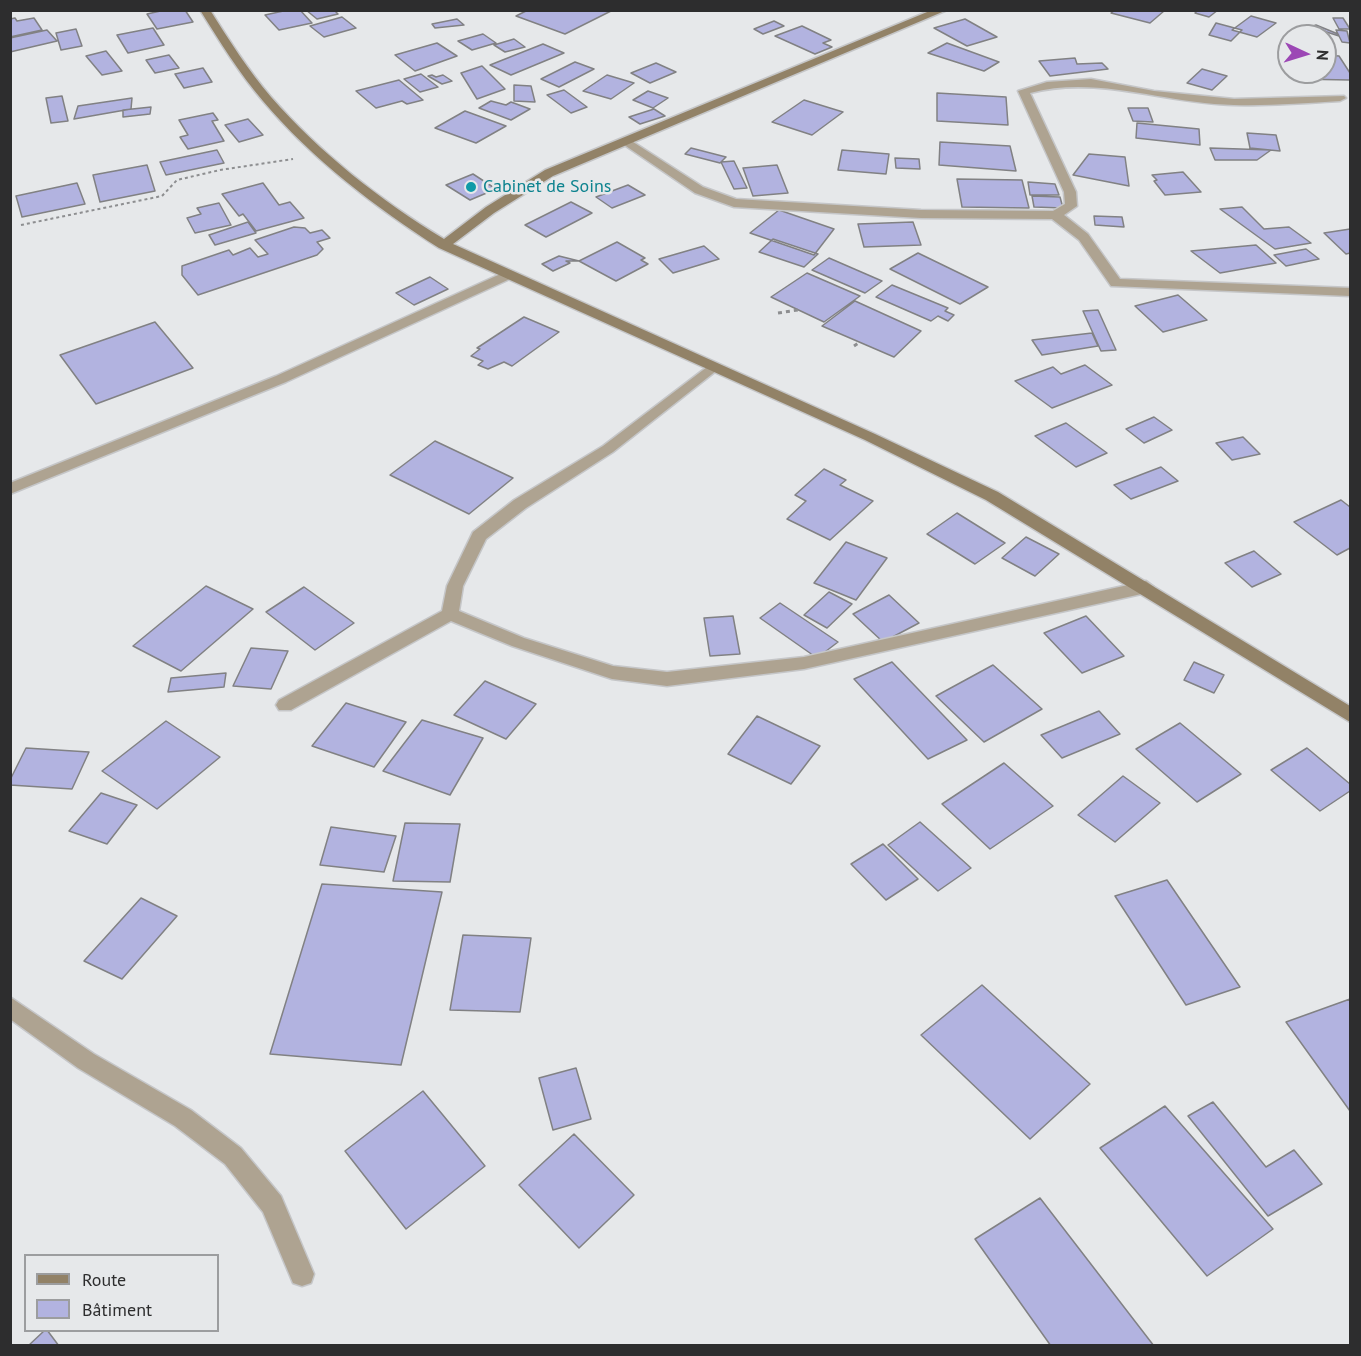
<!DOCTYPE html>
<meta charset="utf-8">
<style>
body{margin:0}
#map{position:relative;width:1361px;height:1356px;overflow:hidden;background:#e6e8ea;font-family:"PT Sans",sans-serif}
canvas{display:block}
.frame{position:absolute;inset:0;border:12px solid #2d2d2e;pointer-events:none}
.legend{position:absolute;left:24px;top:1254px;width:195px;height:78px;box-sizing:border-box;background:#e6e8ea;border:2px solid #9c9d9f;margin:0;padding:8px 10px;list-style:none;font-size:18px;color:#2d2d2e}
.legend li{display:flex;align-items:center;gap:12px;height:30px}
.legend b{width:30px;border:2px solid #9c9d9f}
.north{position:absolute;left:1277px;top:24px;width:60px;height:60px;box-sizing:border-box;background:#e6e8ea;border:2px solid #9c9d9f;border-radius:50%;rotate:94deg;font-size:16px;font-weight:700;line-height:24px;text-align:center;color:#2d2d2e}
.north::after{content:'';display:block;margin:auto;width:21px;height:27px;background:#9c47b5;clip-path:polygon(50% 0,100% 100%,50% 72%,0 100%)}
</style>
<div id="map">
<canvas width="1361" height="1356"></canvas>
<div class="frame"></div>
<ul class="legend">
<li><b style="height:8px;background:#928267"></b>Route</li>
<li><b style="height:16px;background:#b2b3e0"></b>Bâtiment</li>
</ul>
<div class="north">N</div>
</div>
<script>
const ctx = document.querySelector('canvas').getContext('2d');
ctx.lineJoin = 'round';
function fillPath(path, color) { ctx.fillStyle = color; ctx.fill(path, 'evenodd'); }
function strokePath(path, color, width, dash) { ctx.strokeStyle = color; ctx.lineWidth = width; ctx.lineCap = dash ? 'butt' : 'round'; ctx.setLineDash(dash || []); ctx.stroke(path); }
function drawText(font, color, halo, rows, align = 'center') {
  ctx.font = font + ' "PT Sans",sans-serif'; ctx.lineWidth = 5; ctx.setLineDash([]); ctx.textBaseline = 'middle'; ctx.strokeStyle = halo; ctx.fillStyle = color; for (const [text, x, y, turn = 0] of rows) {
    ctx.save(); ctx.translate(x, y); ctx.rotate((+turn || 0) * Math.PI / 180); ctx.textAlign = isNaN(turn) ? turn : align; if (halo) ctx.strokeText(text, 0, 0); ctx.fillText(text, 0, 0); ctx.restore();
  }
}
const building = new Path2D(`
 M165,10H185L193,22L157,29L147,14Z
 M288,10H300L312,23L279,30L265,15Z
 M306,10H334L338,14L317,19Z
 M528,10H613L565,34L516,16Z
 M1115,10H1160L1164,11L1150,23L1111,13Z
 M1195,10H1218L1209,17L1195,13L1197,11Z
 M1251,16L1276,23L1257,37L1232,30Z
 M342,17L356,28L324,37L310,26Z
 M15,18L17,21L34,18L42,30L10,37V19Z
 M1333,18H1343L1350,29H1339Z
 M457,19L464,25L435,28L432,24Z
 M965,19L997,37L967,46L934,28Z
 M774,21L784,26L763,34L754,29Z
 M1216,23L1242,30L1231,41L1209,35Z
 M1316,25L1338,34L1339,36L1311,27Z
 M802,26L831,40L823,43L832,47L815,54L775,36Z
 M153,28L164,45L128,53L117,35Z
 M76,29L82,46L61,50L56,33Z
 M47,30L57,41L10,52V38Z
 M1336,30L1347,31L1350,43L1342,42Z
 M483,34L496,43L472,50L458,41Z
 M514,39L525,47L505,52L494,45Z
 M437,43L457,56L415,71L395,55Z
 M947,43L999,62L984,71L928,53Z
 M543,44L564,53L511,75L490,65Z
 M106,51L122,71L102,75L86,56Z
 M169,55L179,68L155,73L146,60Z
 M1325,55L1339,56L1350,73V80L1296,79L1292,72H1325Z
 M1075,58L1077,64L1102,63L1108,69L1050,76L1039,61Z
 M575,62L594,69L559,87L541,79Z
 M656,63L676,72L650,83L631,73Z
 M482,66L505,89L477,99L461,73Z
 M203,68L212,82L184,88L175,74Z
 M1202,69L1227,76L1212,90L1187,83Z
 M421,74L438,87L420,92L404,79Z
 M432,75L436,77L443,75L452,81L442,84L428,76Z
 M607,75L634,83L611,99L583,91Z
 M399,80L423,100L407,104L402,101L376,108L356,91Z
 M514,85L531,86L535,102L514,101Z
 M564,90L587,107L571,113L547,95Z
 M648,91L668,98L653,108L633,100Z
 M937,93L1006,97L1008,125L937,121Z
 M62,96L68,121L51,123L46,98Z
 M132,98L131,109L74,119L78,106Z
 M804,100L843,112L812,135L772,122Z
 M491,101L506,105L511,102L530,109L511,120L479,108Z
 M151,107L150,114L123,117V110Z
 M1128,108H1148L1153,122L1133,121Z
 M654,109L665,116L640,124L629,117Z
 M465,111L506,126L476,143L435,128Z
 M213,113L218,120L212,121L224,141L188,149L180,137L188,135L179,120Z
 M248,119L263,135L239,142L225,125Z
 M1137,123L1199,129L1200,145L1136,138Z
 M1247,133L1276,135L1280,151L1250,148Z
 M940,142L1010,146L1016,171L939,165Z
 M691,148L726,157L720,163L685,154Z
 M1210,148L1271,150L1257,160H1215Z
 M217,150L224,163L166,175L160,162Z
 M842,150L889,154L886,174L838,170Z
 M1089,154L1125,157L1129,186L1073,175Z
 M895,158L919,159L920,169L896,168Z
 M734,161L747,188L734,189L721,162Z
 M147,165L155,191L100,202L93,175Z
 M777,165L788,193L753,196L743,168Z
 M1183,172L1201,192L1165,195L1154,181L1157,180L1152,175Z
 M473,174L496,189L470,200L446,185Z
 M957,179L1022,180L1029,208L962,207Z
 M1028,182L1055,184L1059,195H1030Z
 M77,183L85,204L22,217L16,196Z
 M263,183L279,205L290,202L304,218L256,231L243,214L239,216L222,194Z
 M628,185L645,195L612,208L596,197Z
 M1032,196L1060,197L1063,208L1034,207Z
 M571,202L592,213L546,237L525,225Z
 M219,203L231,225L195,233L187,218L201,214L197,208Z
 M1242,207L1264,229L1289,227L1311,243L1275,249L1220,209Z
 M779,210L834,229L814,255L750,233Z
 M1094,216L1122,217L1124,227L1095,225Z
 M248,222L256,233L215,245L209,235Z
 M913,222L921,245L864,247L858,224Z
 M294,227L305,228L310,233L322,230L330,238L317,242L323,249L317,255L198,295L182,275V266L229,250L233,255L250,248L258,257L268,254L255,240Z
 M1350,229V253L1346,254L1324,233Z
 M773,239L818,254L804,267L759,252Z
 M617,242L645,258L641,260L648,264L616,281L579,261Z
 M1256,245L1276,263L1220,273L1191,251Z
 M704,246L719,259L673,273L659,259Z
 M1306,249L1319,259L1286,266L1274,255Z
 M918,253L988,287L960,304L890,269Z
 M559,256L579,261H566L570,263L553,271L542,264Z
 M829,258L882,281L865,293L812,270Z
 M807,273L860,296L824,322L771,297Z
 M430,277L448,289L414,305L396,293Z
 M892,285L948,308L945,311L954,315L948,321L938,316L931,321L876,297Z
 M1178,295L1207,320L1163,332L1135,306Z
 M855,301L921,331L894,357L822,326Z
 M1098,310L1116,350L1101,351L1083,311Z
 M524,317L559,332L512,366L504,362L488,369L478,365L483,361L471,356L480,349L477,348Z
 M155,322L193,368L96,404L60,355Z
 M1092,333L1098,346L1042,355L1032,340Z
 M1085,365L1112,385L1052,408L1015,381L1053,367L1061,374Z
 M1154,417L1172,430L1144,443L1126,429Z
 M1066,423L1107,453L1076,467L1035,436Z
 M1243,437L1260,454L1232,460L1216,443Z
 M435,441L513,478L469,514L390,475Z
 M1161,467L1178,481L1131,499L1114,485Z
 M824,469L846,480L840,485L873,501L830,540L787,519L806,501L795,495Z
 M1341,500L1350,507V548L1337,555L1294,522Z
 M957,513L1005,543L975,564L927,534Z
 M1026,537L1059,554L1035,576L1002,558Z
 M846,542L887,558L856,600L814,583Z
 M1254,551L1281,574L1252,587L1225,563Z
 M206,586L253,609L181,671L133,646Z
 M304,587L354,623L315,650L266,612Z
 M829,592L852,604L827,628L804,615Z
 M889,595L919,623L883,642L853,614Z
 M780,603L838,642L817,658L760,618Z
 M733,616L740,654L710,656L704,618Z
 M1086,616L1124,656L1082,673L1044,633Z
 M251,648L288,651L271,689L233,686Z
 M892,662L967,740L928,759L854,679Z
 M1194,662L1224,675L1214,693L1184,680Z
 M993,665L1042,709L984,742L936,696Z
 M226,673L224,687L168,692L171,678Z
 M485,681L536,704L506,739L454,715Z
 M346,703L406,722L374,767L312,746Z
 M1099,711L1120,734L1062,758L1041,735Z
 M757,716L820,746L791,784L728,754Z
 M422,720L483,738L450,795L383,771Z
 M166,721L220,757L157,809L102,771Z
 M1180,723L1241,774L1197,802L1136,749Z
 M26,748L89,752L72,789L10,785V780Z
 M1307,748L1350,784V791L1320,811L1271,770Z
 M1004,763L1053,806L990,849L942,804Z
 M1123,776L1160,803L1115,842L1078,815Z
 M101,793L137,805L107,844L69,831Z
 M920,822L971,868L938,891L888,845Z
 M405,823L460,824L450,882L393,881Z
 M331,827L396,836L384,872L320,865Z
 M883,844L918,879L886,900L851,864Z
 M1167,880L1240,987L1186,1005L1115,896Z
 M322,884L442,892L401,1065L270,1054Z
 M141,898L177,916L122,979L84,961Z
 M463,935L531,938L520,1012L450,1010Z
 M982,985L1090,1084L1030,1139L921,1035Z
 M1350,999V1111L1286,1022Z
 M576,1068L591,1119L553,1130L539,1078Z
 M423,1091L485,1166L406,1229L345,1151Z
 M1213,1102L1266,1167L1294,1150L1322,1184L1268,1216L1188,1116Z
 M1165,1106L1273,1229L1207,1276L1100,1148Z
 M574,1134L634,1195L579,1248L519,1185Z
 M1040,1198L1154,1346H1051L975,1239Z
 M47,1330L59,1346H28L45,1330Z`);
fillPath(building, '#b2b3e0');
strokePath(building, '#818183', 1.5);
const street = new Path2D(`
 M1091,79L1154,91L1234,99L1344,96L1346,98L1340,101C1305,103 1269,106 1234,105C1166,104 1098,75 1030,93L1076,192L1077,206L1064,215L1088,234L1120,279L1350,288V296L1111,286L1079,240L1052,219L921,218L734,207L695,193L620,142L630,140L703,187L736,199L921,210L1053,211L1065,204L1064,192L1018,91L1047,82Z
 M507,271L512,272V278L286,382L10,494V483L276,376Z
 M711,364L716,365L718,368L716,371L613,452L526,508L486,539L463,586L459,611L524,638L613,666L667,672L804,657L1146,581L1154,587L1146,593L804,669L667,686L612,679L512,646L451,621L291,710H279L276,705L279,700L442,611L447,586L473,532L514,500L603,446Z
 M10,997L94,1054L191,1110L241,1148L281,1196L314,1274L311,1283L302,1286L293,1283L263,1212L225,1164L175,1126L78,1068L10,1019Z`);
const secondary = new Path2D(`
 M200,10H210C229,40 248,70 271,97C319,152 381,201 444,239L486,207L545,170L932,10H947L553,176L494,213L453,244L875,434L998,492L1350,706V722L986,500L865,440L439,248C376,208 312,159 263,101C239,73 220,42 200,10Z`);
strokePath(street, '#c5c6c8', 3);
strokePath(secondary, '#c5c6c8', 3);
strokePath(new Path2D(`
 M21,225L162,196L177,180L220,170L293,159`), '#8d8e90', 2, [3, 3]);
strokePath(new Path2D(`
 M778,313L798,310
 M854,346L860,342`), '#8d8e90', 3, [4, 4]);
fillPath(street, '#aea391');
fillPath(secondary, '#928267');
for (const [x, y, r, color] of [
 [471,187,6,"#0f9aa8"]
]) { const dot = new Path2D(); dot.arc(x, y, r, 0, 2 * Math.PI); ctx.fillStyle = color; ctx.fill(dot); strokePath(dot, '#e6e8ea', 2); }
drawText('18px', '#0d838f', '#e6e8ea', [
 ["Cabinet de Soins",483,187]
], 'left');
</script>
